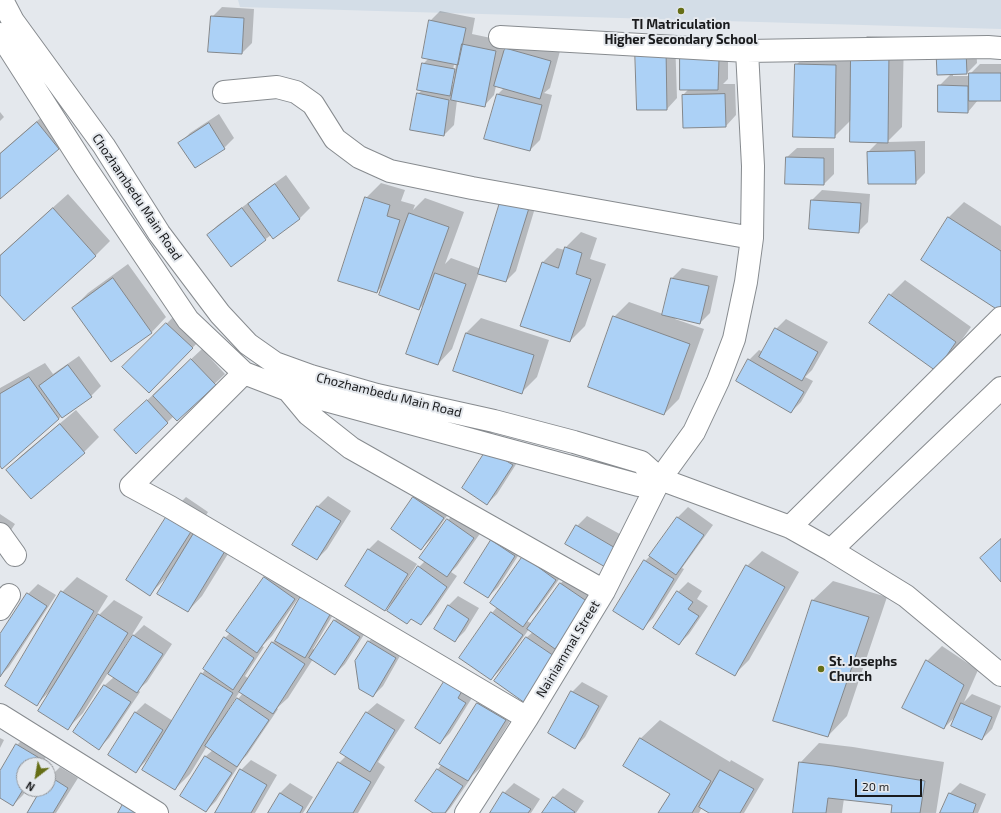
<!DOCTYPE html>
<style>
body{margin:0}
#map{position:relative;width:1001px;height:813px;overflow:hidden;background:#e4e8ed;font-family:"Exo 2",sans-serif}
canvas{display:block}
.north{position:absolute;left:16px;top:757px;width:40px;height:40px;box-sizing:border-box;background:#e4e8ed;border:1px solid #93969a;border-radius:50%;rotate:211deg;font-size:11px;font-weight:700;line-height:16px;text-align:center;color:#1a1b1d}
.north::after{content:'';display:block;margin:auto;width:14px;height:18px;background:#656e16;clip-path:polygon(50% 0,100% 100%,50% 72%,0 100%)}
.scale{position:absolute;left:855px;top:779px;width:67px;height:18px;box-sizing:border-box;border:2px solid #1a1b1d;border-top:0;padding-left:5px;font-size:12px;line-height:14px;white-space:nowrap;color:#1a1b1d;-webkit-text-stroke:3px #e4e8ed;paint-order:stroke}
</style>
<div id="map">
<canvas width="1001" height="813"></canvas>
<div class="north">N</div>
<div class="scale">20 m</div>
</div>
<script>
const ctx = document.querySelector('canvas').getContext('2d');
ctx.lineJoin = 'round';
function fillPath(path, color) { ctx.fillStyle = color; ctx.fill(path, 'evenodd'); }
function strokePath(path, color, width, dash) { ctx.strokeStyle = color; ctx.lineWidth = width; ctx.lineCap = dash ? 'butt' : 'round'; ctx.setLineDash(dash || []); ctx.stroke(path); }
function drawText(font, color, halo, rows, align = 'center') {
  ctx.font = font + ' "Exo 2",sans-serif'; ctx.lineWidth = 4; ctx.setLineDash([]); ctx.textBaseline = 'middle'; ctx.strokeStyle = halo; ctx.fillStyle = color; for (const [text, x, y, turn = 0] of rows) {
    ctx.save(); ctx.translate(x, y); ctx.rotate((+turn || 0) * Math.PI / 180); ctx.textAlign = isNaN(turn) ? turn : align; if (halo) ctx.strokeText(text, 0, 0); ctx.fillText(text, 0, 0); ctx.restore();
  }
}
fillPath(new Path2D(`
 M238,0H1001V29L240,7Z`), '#d3dde7');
fillPath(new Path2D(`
 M222,7L254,9L252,43L242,53L212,17Z
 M440,11L475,18L472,34L505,41L503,51L515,39L560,51L550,88L544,93L552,95L540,140L530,150L486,139L498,94L504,88L496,86L494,95L484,106L457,100L454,125L444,135L418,94L422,90L423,64L429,58L430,21ZM454,64H456L453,85H451Z
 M867,36L904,37L902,127L887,142L925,141V173L915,183H869L868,152L879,141L851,120L834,137L796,65L811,50L851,53Z
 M675,38L677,98L667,109L636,49Z
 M976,40L977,63L967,73L953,74V76H970V74L980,64H1001V100H978L968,112L939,86L951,74Z
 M728,49V79L723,84H735L736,115L726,126L684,127L683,95Z
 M52,108L74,133L59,148L0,198V153Z
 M0,112L4,117L0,121Z
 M219,114L234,138L224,148L195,167L180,143L190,133Z
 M797,148H834V174L824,184L786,158Z
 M286,175L310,208L300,218L273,237L271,235L231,265L208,235L218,225Z
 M381,183L405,190L401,201L415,205L413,210L425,198L464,212L445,264L451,258L481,269L512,190L538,198L516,271L506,281L479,273L452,349L438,364L425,303L419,309L384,284L377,292L366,198Z
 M822,190L870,194L868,222L858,232L812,200Z
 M68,194L110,241L95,256L0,293V255Z
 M964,202L1001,226V311L922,259L949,217Z
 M581,232L597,238L590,259L606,264L585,326L570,341L542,263L557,248L565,250L566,247Z
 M128,264L166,317L152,332L111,361L73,308L88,293Z
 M682,268L718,276L710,313L700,323L676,317L675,319L704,329L679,399L664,414L614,317L629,302L663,314L672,278Z
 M905,280L971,327L951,355L936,370L870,322L890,295Z
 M182,308L207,333L149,392L124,367Z
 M481,318L549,340L537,377L522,392L466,333Z
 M786,319L828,342L812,370L805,377L813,381L801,402L791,412L749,360L759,350L763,352L776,329Z
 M202,349L225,374L177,419L174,416L136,452L126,420Z
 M79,356L101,386L91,396L62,416L0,464V388L45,363L53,374Z
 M76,410L99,437L84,452L31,497L7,470L22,455Z
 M488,450L522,455L497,494L487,504Z
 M424,487L453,507L431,539L421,549L392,529L414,497Z
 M328,496L351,511L327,549L317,559L294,545L318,506Z
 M186,497L208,512L196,531L239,536L202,596L188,611L168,576L150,594L171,512Z
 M688,507L713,525L682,568L684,569L653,618L643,628L645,561L652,554L678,517Z
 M458,510L484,528L457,566L451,572L457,576L431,614L421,624L396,599L385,610L368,550L378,540L417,564L400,591L402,592L419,567L425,561L421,558L448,520Z
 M0,514L15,524L0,547Z
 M587,516L627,538L617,556L577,526Z
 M502,531L525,545L498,587L488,597L492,541Z
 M762,551L799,572L749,660L734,675L747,566Z
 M524,557L570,564L537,610L527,621L532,624L561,583L571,573L598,592L535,691L496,681L527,637L533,632L529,629L501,669L491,679L492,613L497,607Z
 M280,563L309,583L272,636L262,646L264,647L245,676L249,679L273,642L279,636L341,601L313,649L315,650L335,620L345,610L369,627L345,664L335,674L313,659L288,698L277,708L278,709L247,755L240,762H241L216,801L206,811L181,795L206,756L213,750L207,746L190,774L175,789L161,741L160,740L146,761L136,771L135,713L145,703L173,721L202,674L205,670L225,638L230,633L265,578ZM240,691L243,693L238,699L228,713L227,712Z
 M77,577L108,596L81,640L83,641L99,615L114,600L143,617L122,651L123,652L134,635L144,625L172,644L147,682L138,690L140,692L109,738L99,748L74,732L105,685L114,677L108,673L83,713L68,728L52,689L37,704L62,592Z
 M833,581L887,597L847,716L828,736L813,600Z
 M688,582L702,591L697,599L708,606L689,634L679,644L678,592Z
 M38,584L56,595L9,667L0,676V636L28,594Z
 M458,596L479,608L465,631L455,641L448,606Z
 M379,632L405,647L383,686L373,696L368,642Z
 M942,646L978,670L964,702L972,694L1001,706L992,729L982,739L957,715L944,728L927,661Z
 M471,681L475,693L450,733L440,743L416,728Z
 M582,682L608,696L585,737L575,748L572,692Z
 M492,688L520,705L483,765L473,775L451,807L446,813H435L417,801L438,769L442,764L441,763L478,703Z
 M377,703L405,720L378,762L385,767L358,813H308L339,763L346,756L366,713Z
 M660,720L730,762L731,760L764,779L744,813H711L702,807L699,813H660L671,794L640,739Z
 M27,735L51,749L41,765H24V789H27L23,795L13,805L0,797V773L17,745Z
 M0,738L4,740L0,748Z
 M819,743L853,747L944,762L936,813H892L893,804L844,798L842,813H794L800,763Z
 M251,760L277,775L255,813H216L241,770Z
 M60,767L78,778L56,813H28L42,789H48V779Z
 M290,783L313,797L303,813H269L280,793Z
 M514,783L540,799L531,813H491L504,793Z
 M960,783L986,794L978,813H942L950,793Z
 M563,788L584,801L576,813H543L553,798Z`), '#0003');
const building = new Path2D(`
 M211,16L244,18L242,54L208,52Z
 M429,20L466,28L458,65L422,58Z
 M462,44L496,51L485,107L451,100Z
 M505,48L551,61L540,99L494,86Z
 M635,48H666L667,110H637Z
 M851,50L889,51L888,143L850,142Z
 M966,50L967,74L937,75L936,51Z
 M680,58L719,59L718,90H680Z
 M422,63L455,69L450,96L417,90Z
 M795,64L836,65L835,138L793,137Z
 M969,73H1001V101H969Z
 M938,85L968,86V113L938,112Z
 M417,93L449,100L444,136L410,130Z
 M497,94L542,105L530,151L484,139Z
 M725,94L726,127L683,128L682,95Z
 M37,122L59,149L0,199V154Z
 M209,123L225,149L195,168L178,143Z
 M915,151L916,184H868L867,152Z
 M786,157L824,158V185L785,184Z
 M275,184L300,219L273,239L248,204Z
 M365,197L390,205L387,216L400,220L377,293L338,281Z
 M501,199L529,208L506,282L478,274Z
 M811,200L861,203L859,233L809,229Z
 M53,208L96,256L24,321L0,295V256Z
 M242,208L266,240L231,267L207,235Z
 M409,213L449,227L419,310L379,295Z
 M948,217L1001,251V312L921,260Z
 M565,247L582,253L576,274L591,279L570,342L520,326L542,262L558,268Z
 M435,273L466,284L438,365L406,354Z
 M113,278L152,333L111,362L72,308Z
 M671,278L709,286L700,324L662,315Z
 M889,294L956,342L936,371L869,323Z
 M613,316L690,344L664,415L588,387Z
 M166,323L193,348L149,393L122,367Z
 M775,328L818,352L802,381L759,357Z
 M466,333L534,355L522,394L453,371Z
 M191,359L216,385L177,421L153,396Z
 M748,359L804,392L791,413L736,381Z
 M68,365L92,397L62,418L39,386Z
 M29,377L59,419L2,469L0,466V394Z
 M147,400L168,423L136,454L114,430Z
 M60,424L85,453L31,499L6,470Z
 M487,449L513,465L487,505L462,488Z
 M413,497L444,518L421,550L391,529Z
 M317,506L341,521L317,560L292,545Z
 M170,511L194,527L150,596L126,580Z
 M677,517L704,535L676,575L649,556Z
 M447,519L474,538L447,577L419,558Z
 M576,525L617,549L607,568L565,544Z
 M194,533L225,551L188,612L157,594Z
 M1001,539V582L980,558Z
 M491,540L515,556L488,598L464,583Z
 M368,549L408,574L385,611L345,586Z
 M523,556L556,580L523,627L490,603Z
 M644,560L674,579L643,630L613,611Z
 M746,565L785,587L735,676L696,654Z
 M418,566L447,587L421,625L411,619L407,624L387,611Z
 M264,577L295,599L257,653L226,631Z
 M560,583L588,602L555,649L527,629Z
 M61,591L94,611L37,706L5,686Z
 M677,591L693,602L688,609L699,616L679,645L653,628Z
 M27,593L47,606L0,677V634Z
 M302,594L332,611L305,658L275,641Z
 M812,600L869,617L828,737L773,721Z
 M448,605L469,619L455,642L434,629Z
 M491,612L523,635L491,680L459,658Z
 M98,614L128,633L68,730L38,711Z
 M334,620L360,637L335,675L309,658Z
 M133,635L163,654L137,693L108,674Z
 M224,637L254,658L233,690L203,669Z
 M526,637L557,658L525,703L494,681Z
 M368,641L396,658L373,697L359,689L355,661Z
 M272,642L305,664L273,714L239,692Z
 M926,660L964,685L944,729L902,708Z
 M201,673L233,693L175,790L142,770Z
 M445,680L462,691L458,698L466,703L440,744L415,728Z
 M104,685L131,702L99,750L73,732Z
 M571,691L599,706L575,749L548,733Z
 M237,698L269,720L237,767L205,746Z
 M477,703L506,720L468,781L439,764Z
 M961,703L992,717L982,740L951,726Z
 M135,712L163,730L136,773L108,755Z
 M366,712L395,730L370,772L340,753Z
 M640,738L711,781L692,813H658L670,794L623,766Z
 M16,744L41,759L38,765H24V788L13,806L0,798V771Z
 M205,756L232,773L206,812L180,796Z
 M338,762L371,782L353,813H307Z
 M799,762L833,766L925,781L920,813H891L892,805L828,798L826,813H793Z
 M240,769L267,785L251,813H215Z
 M437,769L463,786L445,813H433L415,801Z
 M720,770L754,789L740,813H709L699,807Z
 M49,776L68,788L53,813H27L41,789H48Z
 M503,792L531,809L528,813H490Z
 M280,793L303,807L300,813H268Z
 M949,793L976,804L973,813H940Z
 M553,797L575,812L574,813H542Z
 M123,804L138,813H118Z`);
fillPath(building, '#acd1f6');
strokePath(building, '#83878b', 1);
const minor = new Path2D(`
 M2,0L13,21L104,146L159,233L220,314L248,344L275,363L311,376L377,395L494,421L574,442L641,462L660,479L790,527L831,550L906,596L1001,675
 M0,34L85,167L188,320L244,373L288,390L638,485L660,479
 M500,37L747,51
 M224,92L277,87L296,92L313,104L335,139L359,157L390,171L472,188L752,238
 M244,373L131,486L170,507L527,718
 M288,390L308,414L351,448L604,591
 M790,527L1001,318
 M0,534L15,555
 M831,550L1001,388
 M0,609L9,595
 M0,715L157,813
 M466,813L527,718L604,591L660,479L694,432L718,381L734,339L746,282L752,238L753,166L747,51L988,47L1001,48`);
strokePath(minor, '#878b8f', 24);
strokePath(minor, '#fff', 22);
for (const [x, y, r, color] of [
 [681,11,4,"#656e16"],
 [821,669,4,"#656e16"]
]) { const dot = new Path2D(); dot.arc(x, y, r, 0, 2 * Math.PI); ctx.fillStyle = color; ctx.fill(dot); strokePath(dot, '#e4e8ed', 1.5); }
drawText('bold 13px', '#1a1b1d', '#e4e8ed', [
 ["TI Matriculation",681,25],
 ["Higher Secondary School",681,40],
 ["St. Josephs",829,662,"left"],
 ["Church",829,677,"left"]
]);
drawText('13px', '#1a1b1d', '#e4e8ed', [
 ["Chozhambedu Main Road",137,197,56],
 ["Chozhambedu Main Road",389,395,14],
 ["Nainiammal Street",568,649,-59]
]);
</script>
